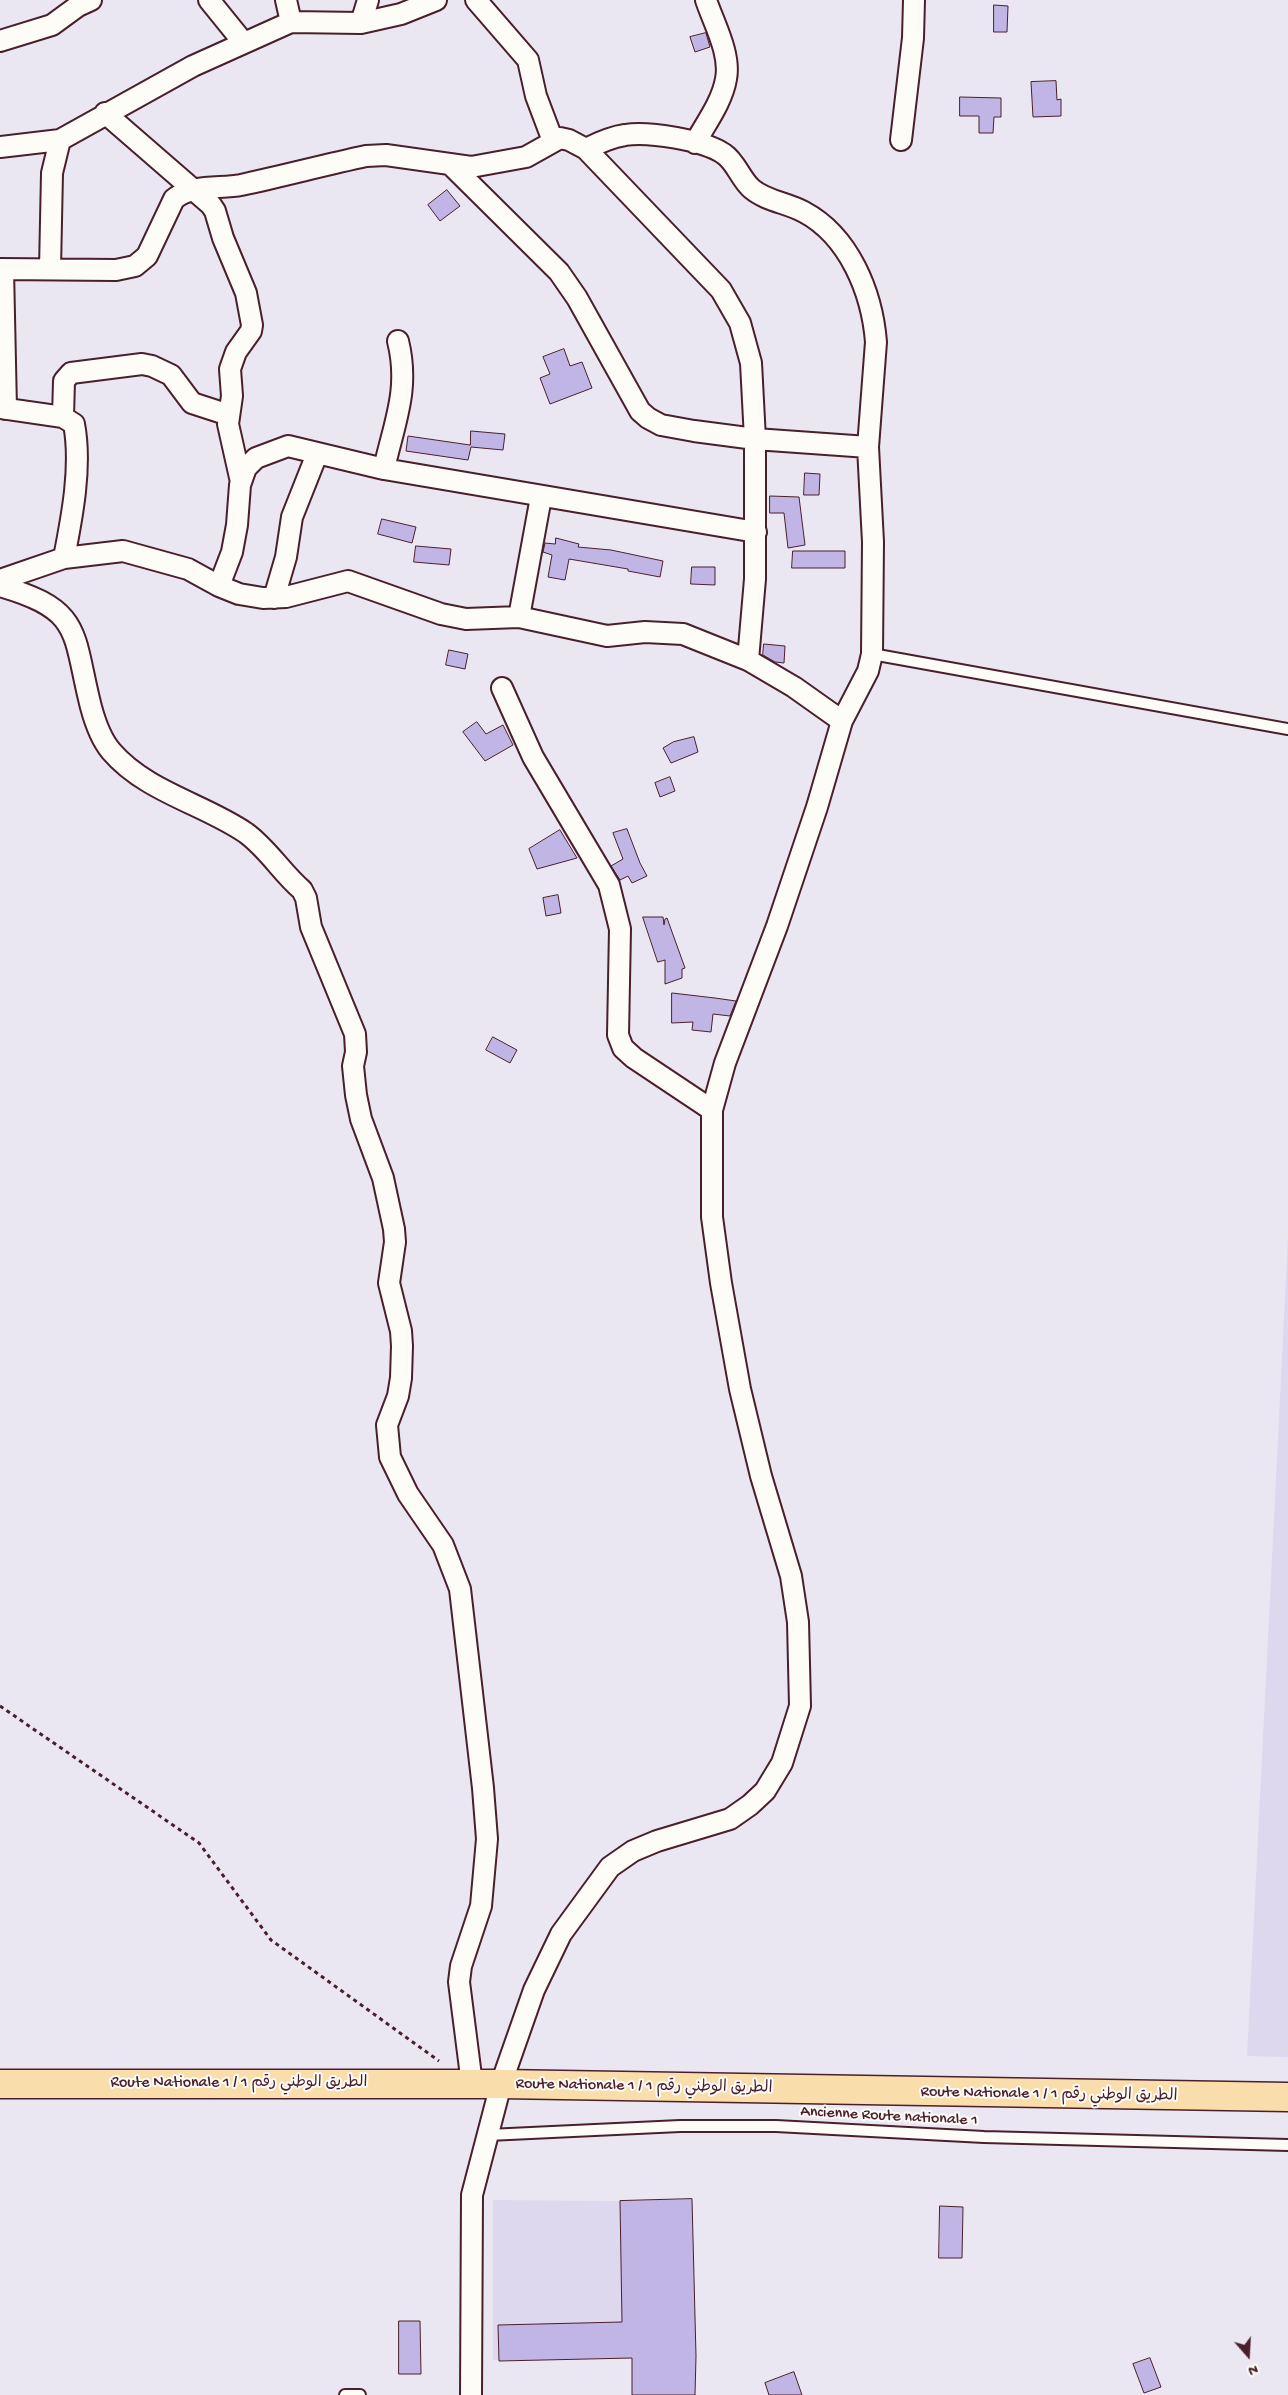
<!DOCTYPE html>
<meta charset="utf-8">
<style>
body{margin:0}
#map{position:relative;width:1288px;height:2395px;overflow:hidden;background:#ebe7f2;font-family:"Gochi Hand",sans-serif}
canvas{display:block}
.north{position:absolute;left:1223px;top:2330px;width:50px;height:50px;-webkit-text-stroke:4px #fdfcf7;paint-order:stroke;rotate:161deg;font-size:14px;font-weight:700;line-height:20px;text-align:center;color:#4a1f2b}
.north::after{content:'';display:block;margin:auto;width:18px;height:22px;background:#4a1f2b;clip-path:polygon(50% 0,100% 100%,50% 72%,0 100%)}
</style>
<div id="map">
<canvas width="1288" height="2395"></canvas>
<div class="north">N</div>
</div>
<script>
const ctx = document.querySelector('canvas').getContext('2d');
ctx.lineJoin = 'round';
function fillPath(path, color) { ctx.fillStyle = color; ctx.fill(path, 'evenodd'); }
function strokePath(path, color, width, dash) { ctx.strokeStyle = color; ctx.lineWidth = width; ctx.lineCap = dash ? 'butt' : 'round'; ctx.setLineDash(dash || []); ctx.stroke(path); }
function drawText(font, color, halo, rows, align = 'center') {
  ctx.font = font + ' "Gochi Hand","Playpen Sans Arabic",sans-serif'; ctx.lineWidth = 4; ctx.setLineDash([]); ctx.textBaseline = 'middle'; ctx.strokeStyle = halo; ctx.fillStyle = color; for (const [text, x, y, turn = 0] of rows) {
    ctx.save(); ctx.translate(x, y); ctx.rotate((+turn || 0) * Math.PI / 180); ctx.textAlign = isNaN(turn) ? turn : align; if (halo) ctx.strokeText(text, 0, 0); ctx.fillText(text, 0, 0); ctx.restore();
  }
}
fillPath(new Path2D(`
 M1288,1237V2057L1247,2056Z
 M692,2199L696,2356L493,2360V2200L620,2201Z`), '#ded8ee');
const building = new Path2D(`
 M994,5L1008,6L1007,32H994Z
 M706,33L710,47L695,52L690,37Z
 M1056,81L1057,100L1061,99V116L1033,117L1031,82Z
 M960,97L1001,98V117H994L993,133H979V116H960Z
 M447,190L460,206L440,221L428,205Z
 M564,349L570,366L582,362L592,388L550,404L540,378L550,374L543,357Z
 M471,431L505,434L503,450L471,447L468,460L406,451L408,436L470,445Z
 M805,473L820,474L819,495H804Z
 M770,496L799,497L805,545L788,548L784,513H770Z
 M382,519L416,527L412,543L378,534Z
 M556,538L579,544L578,547L611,550L663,561L660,577L628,571V569L569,559L565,580L548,577L552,555L543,552L545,543L555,544Z
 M416,546L451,549L449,565L414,562Z
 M793,551H845V568H792Z
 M692,567H715V585L691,584Z
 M764,644L785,646L784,663L775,662L763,655Z
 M449,650L468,654L465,669L446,665Z
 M477,722L486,734L503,725L513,745L485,761L463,732Z
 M694,737L698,752L671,763L663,748L673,742Z
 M670,777L675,791L660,797L655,783Z
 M627,829L640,863L647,876L632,883L628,876L620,880L611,866L623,859L613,833Z
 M560,830L577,858L537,869L529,849Z
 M558,895L561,913L546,916L543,898Z
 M643,917H663L664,925L665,919L667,918L685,968L682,969V978L665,984V960L658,962Z
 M672,993L715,998L736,1001L730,1016L713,1014L711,1032L692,1030L693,1022L672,1023Z
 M493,1037L517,1050L510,1063L486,1050Z
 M692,2199L696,2356L695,2395H632V2358L499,2361L498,2325L622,2322L620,2201Z
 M940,2206L963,2207L962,2258H939Z
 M399,2321H420L421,2374H399Z
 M1150,2358L1161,2387L1144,2393L1133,2364Z
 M794,2372L802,2395H769L765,2383Z`);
fillPath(building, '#c1b5e6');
strokePath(building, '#4a1f2b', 1);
const lane = new Path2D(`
 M872,654L1288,729
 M488,2135L680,2126H776L984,2137L1288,2145
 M345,2395H360`);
const street = new Path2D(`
 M209,0L243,42
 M286,0L291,22
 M476,0L528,60L536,96L553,141
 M361,23L368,0
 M0,41L52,25L78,6L91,0
 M105,113L211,205L215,211L223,238L246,293L252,325L251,331L236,352L230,369L232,396L228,424L241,482
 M901,140L913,38L914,0
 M695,143C706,123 722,102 726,79C731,54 714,24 706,0
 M0,147L60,140L193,66L291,22L361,23L401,14L436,0
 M452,166L559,272L577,298L640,411L648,418L661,425L694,431L755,439L868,447
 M0,269L116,270L135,266L147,256L174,199C192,184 220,189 241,185C283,176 324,165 366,156L386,155L471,167L526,157L560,138L569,140L586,149L721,290L740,323L751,363L755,439V579L748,660
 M3,269L6,409
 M50,269L52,173L60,140
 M0,408L63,417L74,424C82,466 72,517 64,558
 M63,417L64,381L71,373L142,364L152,366L171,375L192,403L229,415
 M384,469C394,423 410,390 398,341
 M0,580L64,558L123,551L188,569L219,586L239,594L263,598L286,597L348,581L441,614L466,619L519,617L607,636L645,632L683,634L748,660L794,687L842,721
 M0,586C84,610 72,633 91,707C95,722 101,739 111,751C146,792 204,804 246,833C268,849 282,873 302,890L306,898L311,927L355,1034L356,1052L353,1066L356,1095L361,1119L383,1178L394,1229L395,1242L389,1283L401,1331L402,1346L401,1378L398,1396L387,1425L390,1457L408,1494L443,1545L460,1589L483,1788L487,1839L481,1906L461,1966L459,1982L472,2084
 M219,586L232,552L237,525L240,485L246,468L256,458L288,446L384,469L756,532
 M274,598L286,557L292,517L317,454
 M519,617L541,497
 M502,688L533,757L609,885L620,929L618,1035L623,1048L634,1058L712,1110
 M471,2395L472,2195L501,2084L534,1990L561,1934L610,1867L633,1851L657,1841L730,1819L750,1805L765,1791L782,1763L800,1706L798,1622L791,1576L761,1476L740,1389L721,1283L712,1217V1110L725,1063L777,926L817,807L842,721L868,671L872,654L873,542L868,447L876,342C872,292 849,236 804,212C788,203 766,201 752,189C741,180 736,162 724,154C704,140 648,131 625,135C611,137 598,143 586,149`);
const primary = new Path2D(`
 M0,2084H501L1288,2097`);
strokePath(lane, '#4a1f2b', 14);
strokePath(street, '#4a1f2b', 24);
strokePath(primary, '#4a1f2b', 31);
strokePath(new Path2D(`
 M0,1706L199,1843L271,1940L439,2061`), '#4a1f2b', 3, [4, 4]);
strokePath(lane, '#fdfcf7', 10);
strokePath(street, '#fdfcf7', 20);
strokePath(primary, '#f9ddab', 28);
drawText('16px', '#4a1f2b', '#fdfcf7', [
 ["Route Nationale 1 / الطريق الوطني رقم 1",239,2084],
 ["Route Nationale 1 / الطريق الوطني رقم 1",644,2087,1],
 ["Route Nationale 1 / الطريق الوطني رقم 1",1049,2095,1],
 ["Ancienne Route nationale 1",889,2117,3]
]);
</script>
